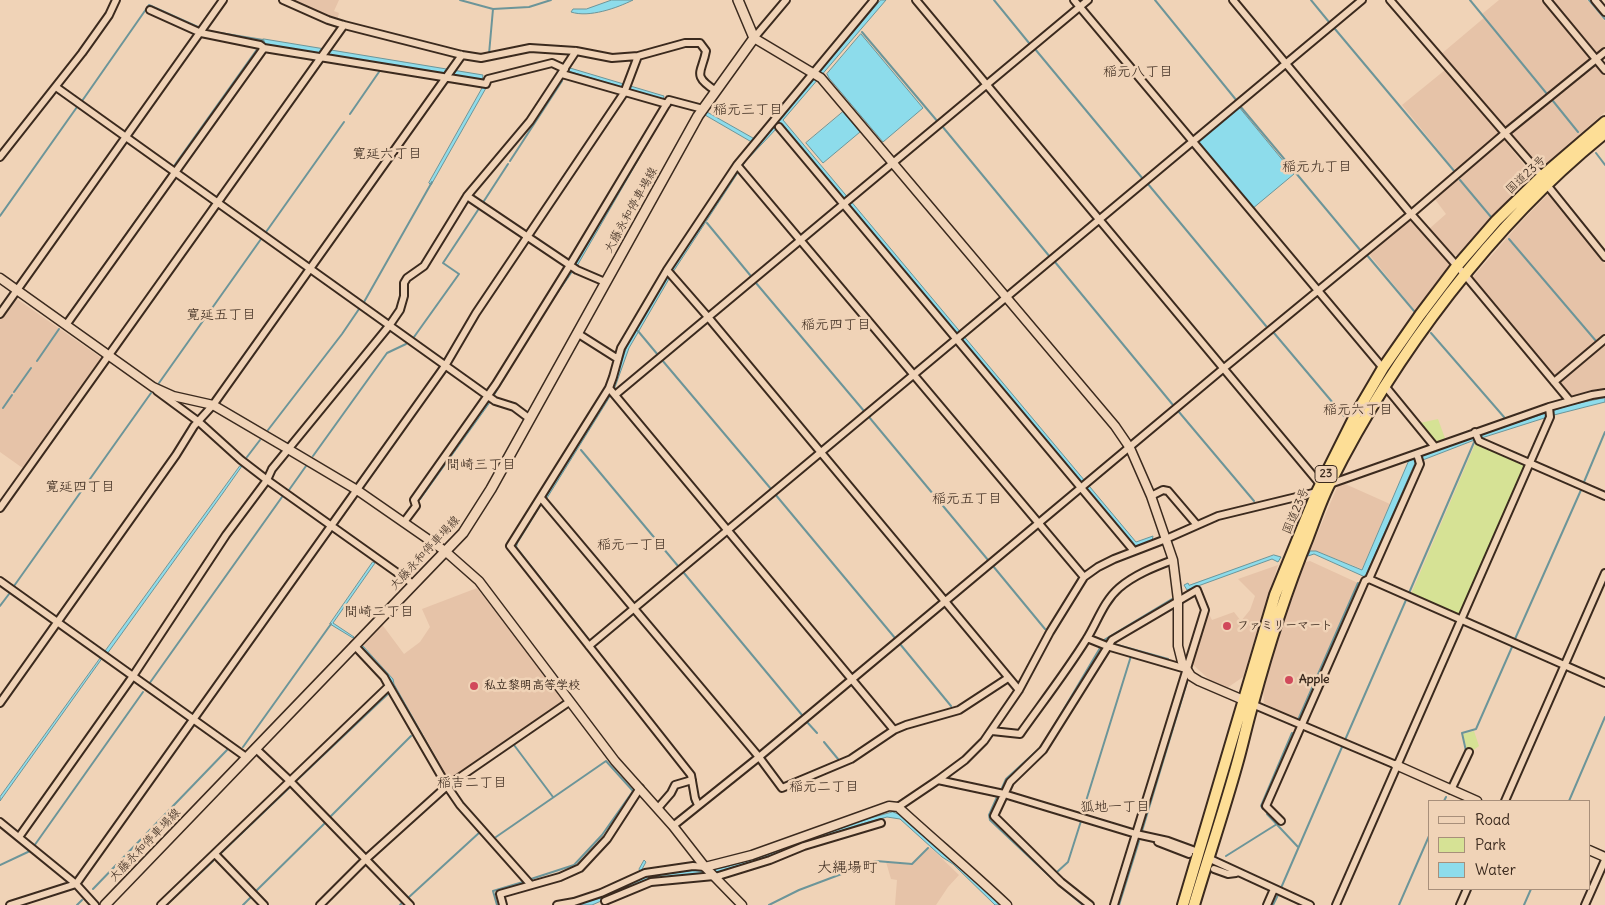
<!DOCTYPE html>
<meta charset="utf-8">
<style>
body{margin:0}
#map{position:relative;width:1605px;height:905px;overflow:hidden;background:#f0d3b7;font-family:Delius,sans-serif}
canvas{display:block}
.legend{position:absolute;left:1428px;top:800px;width:162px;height:90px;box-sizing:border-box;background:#f0d3b7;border:1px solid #a88f7a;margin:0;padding:6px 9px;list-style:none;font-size:15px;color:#3b2a1e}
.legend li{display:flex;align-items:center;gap:10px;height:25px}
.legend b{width:25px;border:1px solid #a88f7a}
</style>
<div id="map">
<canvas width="1605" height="905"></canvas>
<ul class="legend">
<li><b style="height:6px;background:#f0d3b7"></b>Road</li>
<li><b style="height:14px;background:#d6e295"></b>Park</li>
<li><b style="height:14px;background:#8ddceb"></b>Water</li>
</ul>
</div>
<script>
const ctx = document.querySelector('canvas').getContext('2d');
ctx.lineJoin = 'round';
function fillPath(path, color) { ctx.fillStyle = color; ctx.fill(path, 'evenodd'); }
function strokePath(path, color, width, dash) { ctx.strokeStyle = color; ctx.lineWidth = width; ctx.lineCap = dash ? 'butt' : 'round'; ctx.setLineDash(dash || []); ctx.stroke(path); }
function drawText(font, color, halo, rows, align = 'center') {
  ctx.font = font + ' Delius,"Klee One",sans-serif'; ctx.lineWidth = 5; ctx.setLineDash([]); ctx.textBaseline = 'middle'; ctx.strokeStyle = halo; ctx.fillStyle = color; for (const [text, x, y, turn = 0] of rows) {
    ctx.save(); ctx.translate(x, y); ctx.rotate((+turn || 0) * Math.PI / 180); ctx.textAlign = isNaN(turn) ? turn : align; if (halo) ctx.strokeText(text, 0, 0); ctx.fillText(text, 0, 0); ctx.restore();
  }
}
fillPath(new Path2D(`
 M290,0H339L334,11L339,13L337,21Z
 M1499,0H1542L1591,59L1505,129L1440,55L1485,17L1482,14Z
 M1550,0H1587L1605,21V48L1596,55Z
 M1597,63L1605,74V112L1542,167L1509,134Z
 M1445,70L1498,132V136L1456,172L1402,105Z
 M1504,140L1533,176L1492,218L1459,256L1452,254L1429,229L1446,214L1434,198Z
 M1548,194L1605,264V335L1554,378L1472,278L1519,224Z
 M1411,219L1450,265L1415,311L1368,253Z
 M17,299L103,359L24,469L0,452V319L14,300Z
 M1605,344V390L1570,398L1558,383Z
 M1343,483L1390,504L1362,569L1316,551H1310L1338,485Z
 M1310,561L1358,583L1298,720L1264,703L1263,690L1276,643L1305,562Z
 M1278,565L1243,677L1227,688L1211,681L1191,663L1207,610L1212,620L1234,612L1241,621L1250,610L1255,596L1238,579Z
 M477,588L564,701V703L450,781L448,780L394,683L393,679L361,644L381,623L404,654L420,642L430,627L422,609Z
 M930,847L959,875L948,887L936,905H895L897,880L891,879L886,862L912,865Z`), '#e6c3a8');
fillPath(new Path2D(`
 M1438,419L1446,441L1436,444L1420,423Z
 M1476,442L1524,464L1525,467L1460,614L1458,616L1411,594Z
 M1474,731L1479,746L1471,752L1467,750L1463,734Z`), '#d6e295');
const water = new Path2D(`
 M612,0H633C617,8 589,18 571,12L573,9H586Z
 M881,0H886L783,120L1136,542L1153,536L1152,541L1134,547L777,128L745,162L673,272L629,348L614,390L547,498L546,496L612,388L627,346L672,269L753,150L755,144L705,115L707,112L760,142L813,80V76L821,70Z
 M861,34L923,108L883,142L829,78L827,74Z
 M264,39L483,75L482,81L263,44L262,40Z
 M570,68L664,96L663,100L568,71Z
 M483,87L486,88L431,185L429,183Z
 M670,105L577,266L574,265L668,106Z
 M1239,107L1294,174L1252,209L1197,142Z
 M843,112L860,132L823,163L806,143Z
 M571,269L573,271L541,317L491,401L420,500L417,498Z
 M1605,398V402L1554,415L1472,441L1415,463L1365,577L1314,554L1308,556L1310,551H1316L1362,570L1409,460L1473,435H1480L1570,405Z
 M240,466H242L223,493L107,654L104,653Z
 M1274,555L1281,557L1278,562L1272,559L1187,590L1184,585L1188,583L1189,585Z
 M373,562L375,563L333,623L354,637L353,638L330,624Z
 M362,645L393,679L394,684L447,778L446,779L395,689L360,647Z
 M102,656L103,657L0,801V797Z
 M893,812L905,817L1001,905H995L953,864L942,857L900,819L887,817L858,825L725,871L651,879L592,905H575L600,898L642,878L639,869L644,860L646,862L641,871L644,877L696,870L704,871L726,867L756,858L849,824Z`);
fillPath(water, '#8ddceb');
strokePath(water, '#6c9599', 1);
strokePath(new Path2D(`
 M460,0L493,9L529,7L551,0
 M994,0L1029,43
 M1155,0L1237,101
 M1311,0L1329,22
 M1470,0L1547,94
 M1589,0L1605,19
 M1335,29L1455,172
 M208,31L263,40L264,42
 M862,32L938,122
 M1035,49L1143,179
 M489,54L493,9
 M82,101L149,5L198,27
 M1553,101L1578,132
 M1240,106L1361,251
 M350,114L381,69
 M942,126L1050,257
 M1596,153L1605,165
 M510,161L562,81
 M174,166L258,48
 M1460,180L1491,217
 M1148,184L1266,326
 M482,204L508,164
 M0,216L77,107
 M707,223L750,275
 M266,232L344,122
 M1509,239L1596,341
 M1366,254L1414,311
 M1055,262L1173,405
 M756,283L864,411
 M364,302L432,182
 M68,316L170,173
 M638,331L658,355
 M1274,333L1344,416
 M1431,333L1504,417
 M414,337L459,274L443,263L480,207
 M662,360L771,489
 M37,361L59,329
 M159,383L261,239
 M14,392L31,368
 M3,408L12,395
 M1179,412L1254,501
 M869,417L988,560
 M268,430L342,334L359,309
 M581,450L678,566
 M313,456L387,353L406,344
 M247,457L260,440
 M1584,482L1605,432
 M289,490L306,466
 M775,494L895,638
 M541,504L517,543L516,547L589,640
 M993,566L1045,629
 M684,573L802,715
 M14,586L151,393
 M1409,593L1475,440
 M0,606L9,594
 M1515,639L1581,490
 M1104,640L1172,599
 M900,644L951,706
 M1114,644L1168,659
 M594,647L694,774
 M149,684L282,497
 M1298,720L1358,583
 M807,722L817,733
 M1345,740L1406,600
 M824,742L838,759
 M514,745L553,797
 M243,747L331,624
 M1463,758L1466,751L1462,733L1476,729L1512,647
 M297,780L390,692
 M689,784L692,802
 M1002,788L1006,779L1042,746L1100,648
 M997,797L989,815L990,820L1060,886L1083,905
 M1444,801L1446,797
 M1569,801L1605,717
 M1263,809L1261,806L1292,733
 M1082,814L1131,656
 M1267,814L1298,847
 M330,817L411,736
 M1142,831L1187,682
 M496,837L606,761L633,791L602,835L574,865L531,879
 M34,846L143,692
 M221,853L289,788
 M1226,856L1277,824
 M0,865L30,851
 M1057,872L1068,862L1081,821
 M1281,888L1342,747
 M93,889L227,750
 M256,891L325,823
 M408,898L480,832
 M77,905L82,900
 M166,905L213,861
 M243,905L251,897
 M400,905L402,903
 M497,905L493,891L523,882
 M769,905L799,890L876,861L912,864L928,848
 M1119,905L1139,841
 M1273,905L1278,895
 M1399,905L1429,836
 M1524,905L1531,889`), '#6c9599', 2);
const minor = new Path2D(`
 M283,0L328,20L344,25L462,55L481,58L530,48L576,51L612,58L638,56L685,43H700L706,51C702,73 691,75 716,91
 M916,0L1320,484
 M1074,0L1383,368
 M1233,0L1411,214L1465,275L1570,401
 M1390,0L1542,176
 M1547,0L1605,70
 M1595,0L1605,12
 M150,10L201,33L260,45L264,48L486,84L488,79L552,63L565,69
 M754,38L786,0
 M562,74L667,104
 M56,87L488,396L495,401L514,407L530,419
 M779,127L1134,551
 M0,157L82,53L109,15L116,0
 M737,165L1084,577
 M1547,185L1605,257
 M467,196L577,270L605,282
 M667,270L708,317L1019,690
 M0,314L223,0
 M66,325L264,48
 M577,333L618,359
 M1554,382L1605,339
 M1385,386L1435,447
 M609,388L894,730
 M157,391L199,422L241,460L267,480L413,584
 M615,395L1088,0
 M1475,432L1479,441L1605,496
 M1330,484L1549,407L1592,395L1605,393
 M1151,496L1163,490L1168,491L1197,525
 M541,498L759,757L782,788L851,759L894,730L906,725L959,710L1008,678
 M0,508L344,25
 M404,522L416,506L414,500L496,384L570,265L669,100L703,109
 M1369,579L1605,683
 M0,581L246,757
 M1087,638L1107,646L1186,669
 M354,645L384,677L389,686
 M589,646L1362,0
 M0,703L176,455L194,426L213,405L462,55
 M1252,704L1396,765
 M992,731L1020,734C1042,703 1066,672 1086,640C1097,623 1103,602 1119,588C1134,575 1154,567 1173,560
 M255,748L290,781L410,905
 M938,780L1004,794L1136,834L1168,841L1198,852
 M1451,790L1469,752
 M1505,801L1605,573
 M698,805L695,798L691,775L510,546L609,388L613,377L621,348L667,270L737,165L874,0
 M898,807L938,780L965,760L984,741L1019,690L1050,632L1084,577L1098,567L1114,559L1166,539L1218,516L1317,492
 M658,808L671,793L675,785L692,780
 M1281,821L1266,806L1365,581L1369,579L1420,464L1417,454
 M0,822L76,884L95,905
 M673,826L759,757L1224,368L1411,214L1504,134L1605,52
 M19,837L133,676L226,535L267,480L272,469L389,326L400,310L404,296V283L407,278L424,266L467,196L530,121L576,51
 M1158,842L1189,854
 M215,854L264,905
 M1208,858L1310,905
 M1214,869L1228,874L1236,873
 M715,877L770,860L804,846L881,823
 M605,901L651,882L714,876
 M10,905L76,884L445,366L476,313L624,93L638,56
 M161,905L389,686L447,786L460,805L531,885
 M320,905L366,859L447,786L569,702
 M503,905L500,894L560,877L580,868L607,839L640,788
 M557,905L574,902L601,893L645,873L693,866L705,867
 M1090,905L1061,882L994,816L1010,782L1043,750L1112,640L1197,590L1205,610L1114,905
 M1267,905L1274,889
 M1336,905L1550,417L1549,407
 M1460,905L1467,889
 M1585,905L1605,860`);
const tertiary = new Path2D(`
 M754,38L821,78L1115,426L1130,448L1151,496L1173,560L1178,600V646L1182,662L1191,676L1199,681L1248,702
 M0,278L153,387L173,396L213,405L288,449L357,490L445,551L479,581L615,761L673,826L705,867L742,905
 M1396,765L1477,801
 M1589,850L1605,857
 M705,867L752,855L889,806L898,807C934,840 971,871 1007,905`);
const secondary = new Path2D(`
 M105,905L463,533L491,489L698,116L754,38L738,0`);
const trunk = new Path2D(`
 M1183,905L1275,595L1317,492L1356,414L1383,368L1420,315L1457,266L1496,221L1542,176L1605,122
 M1194,905C1208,858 1224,811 1237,764C1243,743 1247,723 1253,703C1268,647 1286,591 1308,537C1315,519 1321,500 1330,483C1394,355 1493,223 1605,133`);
strokePath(minor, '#3b2a1e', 10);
strokePath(tertiary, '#3b2a1e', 11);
strokePath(secondary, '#3b2a1e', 12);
strokePath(trunk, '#3b2a1e', 14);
strokePath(minor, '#f0d3b7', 6);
strokePath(tertiary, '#f0d3b7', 8);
strokePath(secondary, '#f0d3b7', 9);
strokePath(trunk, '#fdde96', 10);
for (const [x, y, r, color] of [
 [1227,626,5,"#d1495b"],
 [1289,680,5,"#d1495b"],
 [474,686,5,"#d1495b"]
]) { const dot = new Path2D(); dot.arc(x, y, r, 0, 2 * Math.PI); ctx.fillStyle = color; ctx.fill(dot); strokePath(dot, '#f0d3b7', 2); }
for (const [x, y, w] of [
 [1326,474,22]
]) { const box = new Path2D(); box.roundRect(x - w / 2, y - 8.5, w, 17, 4); ctx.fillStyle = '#f0d3b7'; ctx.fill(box); strokePath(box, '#3b2a1e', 1); }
drawText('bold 11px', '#3b2a1e', null, [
 ["23",1326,474]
]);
drawText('12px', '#3b2a1e', '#f0d3b7', [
 ["国道23号",1526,175,-43],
 ["大藤永和停車場線",631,210,-61],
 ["国道23号",1296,511,-67],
 ["大藤永和停車場線",425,553,-47],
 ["大藤永和停車場線",145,845,-46]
]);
drawText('bold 12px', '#3b2a1e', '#f0d3b7', [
 ["ファミリーマート",1237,626],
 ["Apple",1299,680],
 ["私立黎明高等学校",484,686]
], 'left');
drawText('14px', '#3b2a1e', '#f0d3b7', [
 ["稲元八丁目",1138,72],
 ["稲元三丁目",748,110],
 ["寛延六丁目",387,154],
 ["稲元九丁目",1317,167],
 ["寛延五丁目",221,315],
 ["稲元四丁目",836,325],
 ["稲元六丁目",1358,410],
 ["間崎三丁目",481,465],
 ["寛延四丁目",80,487],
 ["稲元五丁目",967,499],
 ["稲元一丁目",632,545],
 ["間崎二丁目",379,612],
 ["稲吉二丁目",472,783],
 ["稲元二丁目",824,787],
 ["狐地一丁目",1115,807]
]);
drawText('15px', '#3b2a1e', '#f0d3b7', [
 ["大縄場町",847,868]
]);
</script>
